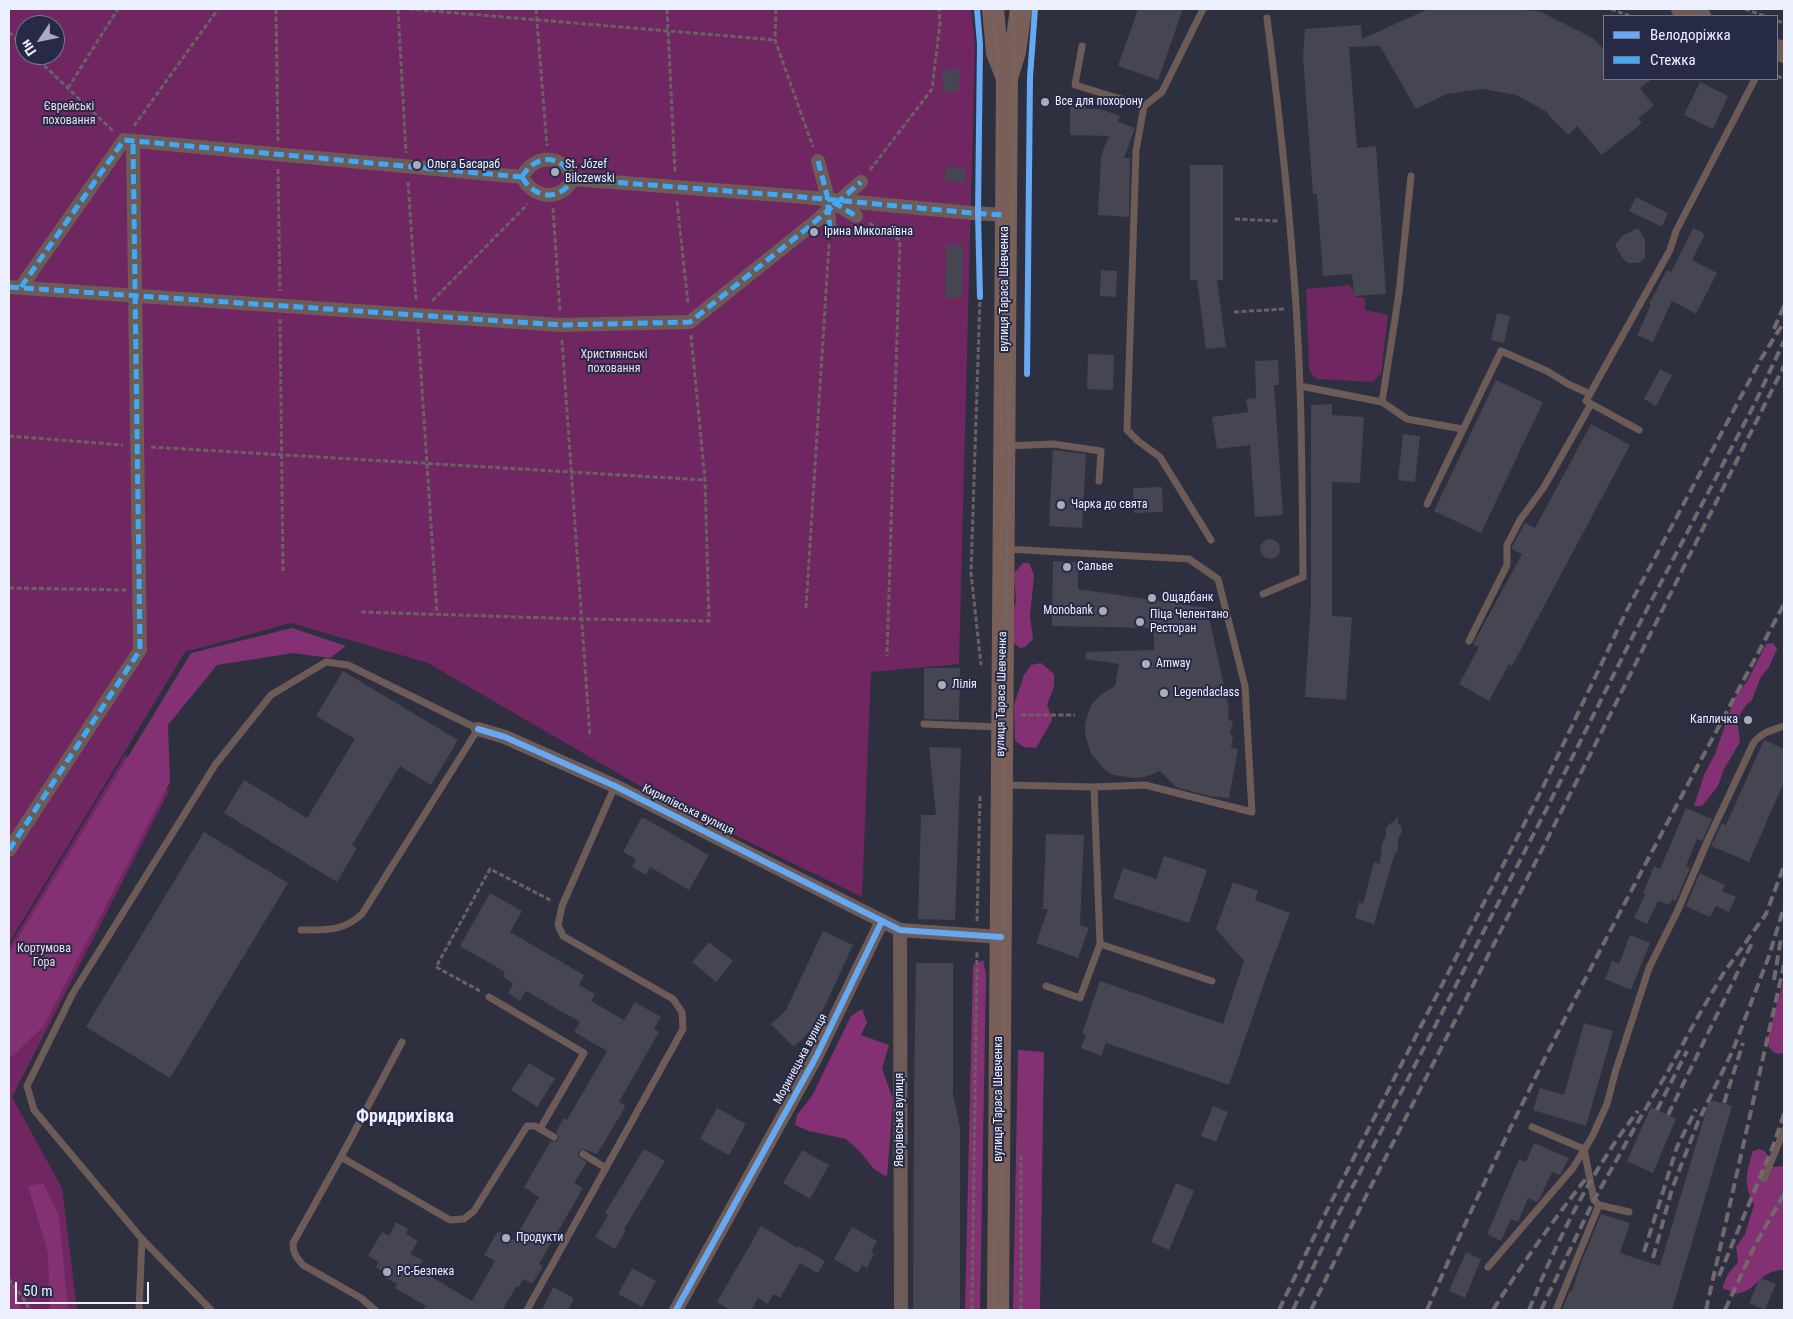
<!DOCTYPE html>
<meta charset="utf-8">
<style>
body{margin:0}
#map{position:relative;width:1793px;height:1319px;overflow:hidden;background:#2e303f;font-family:"Roboto Condensed",sans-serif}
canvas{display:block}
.frame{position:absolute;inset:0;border:10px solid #eceffe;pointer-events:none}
.legend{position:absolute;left:1603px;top:15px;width:175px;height:65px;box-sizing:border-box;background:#272a46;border:1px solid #767990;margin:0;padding:6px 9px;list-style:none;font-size:15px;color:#eceffe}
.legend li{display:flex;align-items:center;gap:10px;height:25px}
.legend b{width:25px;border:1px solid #767990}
.north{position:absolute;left:15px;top:15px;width:50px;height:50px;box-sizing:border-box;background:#272a46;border:1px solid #767990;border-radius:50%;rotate:236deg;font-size:14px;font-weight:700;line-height:20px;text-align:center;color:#eceffe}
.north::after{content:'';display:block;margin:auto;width:18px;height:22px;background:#aaacbb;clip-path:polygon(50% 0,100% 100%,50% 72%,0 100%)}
.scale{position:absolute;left:15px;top:1282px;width:134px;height:22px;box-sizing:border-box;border:2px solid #eceffe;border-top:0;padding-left:6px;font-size:15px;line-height:18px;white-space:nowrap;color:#eceffe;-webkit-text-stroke:4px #272a46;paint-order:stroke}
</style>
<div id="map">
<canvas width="1793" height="1319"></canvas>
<div class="frame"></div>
<ul class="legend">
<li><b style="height:6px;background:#66a8f1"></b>Велодоріжка</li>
<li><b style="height:6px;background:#3fa9f5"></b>Стежка</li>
</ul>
<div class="north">Пн</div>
<div class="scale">50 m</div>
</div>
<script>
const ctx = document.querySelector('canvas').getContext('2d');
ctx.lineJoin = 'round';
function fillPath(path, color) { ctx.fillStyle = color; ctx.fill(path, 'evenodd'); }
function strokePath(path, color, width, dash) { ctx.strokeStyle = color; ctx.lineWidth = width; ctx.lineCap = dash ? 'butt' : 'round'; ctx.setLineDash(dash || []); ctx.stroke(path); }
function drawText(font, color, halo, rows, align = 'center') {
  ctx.font = font + ' "Roboto Condensed",sans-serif'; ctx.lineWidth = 4; ctx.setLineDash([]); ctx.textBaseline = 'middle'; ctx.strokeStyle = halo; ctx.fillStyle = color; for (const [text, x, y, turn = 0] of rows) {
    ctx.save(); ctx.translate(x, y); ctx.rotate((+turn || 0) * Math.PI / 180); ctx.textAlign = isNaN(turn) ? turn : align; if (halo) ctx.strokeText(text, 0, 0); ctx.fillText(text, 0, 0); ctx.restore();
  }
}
fillPath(new Path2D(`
 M9,9H971L975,45L959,664L871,672L862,897L669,803L428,663L291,623L185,652L9,943ZM25,25H55V55H25Z
 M1350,285L1356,297L1365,298V310L1388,315L1381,374L1372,382L1318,379L1312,375L1309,368L1306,289Z
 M125,755L169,791L12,1097L62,1188L77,1310H9V947Z`), '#6f2661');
fillPath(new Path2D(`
 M1023,563H1029L1034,575L1030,616L1033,639L1025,647L1020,648L1012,642L1011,625L1016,600L1014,573Z
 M292,628L346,646L330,658L293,653L217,665L168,725L170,782L43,1027L9,1059V953L191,653Z
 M1773,643L1777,649L1769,667L1761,677L1752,700L1747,704L1740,714L1738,726L1740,742L1724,769L1718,786L1702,806H1694L1704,775L1715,754L1735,697L1748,680L1766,644Z
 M1041,663L1054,674V687L1047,705L1052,718L1051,722L1036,748L1024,747L1015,741L1014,705L1024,675L1031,665Z
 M983,960L986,974L980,1310H965L973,965Z
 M1784,979V1053C1775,1056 1769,1050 1767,1041Z
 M862,1009L867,1022L861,1035L889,1045L882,1069L893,1099L887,1177L874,1169L861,1153L846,1139L809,1131L795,1125L797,1115L812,1096L851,1016Z
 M1018,1050L1044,1052L1040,1310H1013Z
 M1759,1149L1765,1151L1773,1167L1784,1166V1270C1766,1271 1765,1276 1752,1287C1748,1291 1742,1292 1737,1294L1722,1288L1728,1274L1738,1262L1736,1247L1745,1234L1754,1205C1743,1183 1746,1173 1753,1151Z
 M43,1183L59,1216L68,1310H50L48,1253L28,1186Z
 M9,1274L21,1308V1310H9Z`), '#833172');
fillPath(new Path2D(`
 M1138,9H1183L1158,80L1118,66Z
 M1439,9H1519L1541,12L1593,38L1604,50V79H1652L1640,88L1654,106L1638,118L1642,123L1602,155L1577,126L1569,135L1550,117L1547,112L1516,95L1482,89L1447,94L1416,109L1380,46L1349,47L1357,148L1376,146L1386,294L1354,296L1352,274L1323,276L1317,194H1313L1303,57L1305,29L1361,25L1362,39L1426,10Z
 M959,69V91L943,92L942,70Z
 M1700,82L1728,96L1713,129L1684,115Z
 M1070,105L1086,106V109H1100L1120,116L1118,122L1135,128L1124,158H1130L1129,217L1098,215L1101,156L1109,136L1070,135Z
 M1190,165H1223V280H1217L1226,347L1206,349L1197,280H1190Z
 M946,166L965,168V182L945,181Z
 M1636,197L1668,213L1662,227L1629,211Z
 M1638,228L1645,239V258L1638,263H1628L1624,260L1615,245L1622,236Z
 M1693,228L1705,234L1692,260L1717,273L1696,314L1672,301L1653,342L1637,335L1651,305L1649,304L1667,270L1671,272Z
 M946,245H963L962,298H945Z
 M1101,270L1117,271L1116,297L1100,296Z
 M1497,313L1510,316L1504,343L1491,340Z
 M1088,354L1114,355L1113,390L1087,389Z
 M1278,360L1279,385H1274L1283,515L1255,517L1250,445L1217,449L1212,417L1248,412L1246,399L1256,398L1255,361Z
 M1660,369L1672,375L1656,406L1644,399Z
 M1496,380L1543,402L1481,533L1434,511Z
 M1332,404V415L1364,417L1360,483L1332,482V616L1352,617L1346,700L1305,697L1311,601V405Z
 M1591,424L1630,445L1512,666L1509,664L1489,701L1459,684L1479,647L1473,644L1522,554L1512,549V547L1525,523L1535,528Z
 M1403,434L1420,436L1415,482L1398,480Z
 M1053,450L1086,454L1082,528L1049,526Z
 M1162,487L1163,512L1134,513L1133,488Z
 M1260 549a10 10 0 1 1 20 0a10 10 0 1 1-20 0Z
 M1053,561L1078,562V589L1207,608L1229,709L1228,720L1233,721L1230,734L1233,735L1231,748L1238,749L1229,798L1209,796L1176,787L1160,771L1145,777L1135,778L1114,775L1105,770L1091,754L1085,734V724L1088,714L1092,704L1099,696L1115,686L1119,664L1086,659V652L1154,650V628L1052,626Z
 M924,668H960L959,720L924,719Z
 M343,671L458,740L431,785L400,766L352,845L357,848L337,882L224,813L244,780L307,818L355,739L316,716Z
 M1764,740L1784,749V782L1749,862L1711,846L1722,823L1726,825Z
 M929,747L961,748L955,920L918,919L921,815H936Z
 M1686,808L1712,819L1702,841L1697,839L1686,866L1690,868L1676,901L1672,899L1670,905L1658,901L1647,924L1634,918L1645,895L1643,894L1654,866L1660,869Z
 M1398,816V824L1401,826L1402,831L1398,839V850L1394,856L1374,924L1355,918L1359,902L1363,904L1374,862L1380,864L1382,844L1386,836V828L1389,824L1394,822Z
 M642,817L709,855L689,890L650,867L646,875L632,867L636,859L623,852Z
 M204,832L288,883L170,1078L86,1027Z
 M1046,834L1084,835L1080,925L1089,928L1078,958L1036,943L1048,909H1043Z
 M1164,856L1207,870L1189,923L1113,898L1123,868L1156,879Z
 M1700,873L1725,885L1722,891L1736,897L1729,912L1716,906L1710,917L1686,906Z
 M1233,882L1258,891L1255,900L1290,913L1269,969L1229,1085L1106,1043L1101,1056L1081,1048L1086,1035L1082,1034L1100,981L1223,1024L1244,961L1216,929Z
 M490,893L522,911L510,932L584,975L579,985L595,994L591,1001L624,1020L635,1002L661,1017L654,1029L659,1032L619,1102L625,1105L624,1109L597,1154L584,1149L578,1152L579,1157L587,1162L574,1183L583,1188L539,1264L543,1266L532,1284L523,1279L519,1287L517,1286L502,1310H423L426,1306L395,1288L397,1284L386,1278L388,1275L376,1267L379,1262L368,1256L382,1232L389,1236L396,1222L408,1229L406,1234L418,1241L410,1254L423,1261L420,1265L432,1272L430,1276L472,1301L495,1261L484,1255L498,1231L514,1240L539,1197L524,1187L551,1141L554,1142L558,1140L559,1137L556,1132L564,1118L567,1120L607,1051L574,1032L580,1022L526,991L520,1001L508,993L513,983L503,977L505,972L460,946Z
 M823,931L853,945L816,1025L794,1047L771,1024L786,1010Z
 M1630,935L1650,943L1631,990L1605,979L1612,961L1619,964Z
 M709,942L733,961L716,982L692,962Z
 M916,963H953V1094L960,1128V1310H913L914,1094Z
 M1584,1023L1613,1031L1586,1126L1533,1110L1540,1088L1564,1095Z
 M529,1063L555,1079L537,1107L511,1090Z
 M1709,1101H1715L1732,1106L1672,1310H1562L1570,1291H1572L1581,1263L1601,1214L1630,1223L1620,1253L1660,1266Z
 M1213,1106L1228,1112L1216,1142L1201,1136Z
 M1651,1107L1676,1119L1653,1173L1627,1161Z
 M717,1108L746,1124L729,1155L700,1139Z
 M1534,1143L1569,1158L1560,1175L1552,1172L1540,1198L1537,1202L1528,1198L1518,1222L1511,1219L1501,1241L1487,1234L1519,1159L1526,1162Z
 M644,1149L665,1161L624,1229L626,1230L615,1249L595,1237L608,1215L605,1213Z
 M802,1150L829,1165L810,1199L783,1183Z
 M1176,1183L1194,1191L1169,1250L1151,1242Z
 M761,1226L798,1248L799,1246L825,1261L818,1273L800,1263L780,1298L773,1294L768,1304L758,1298L751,1310H730L717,1302Z
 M852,1227L877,1241L871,1252L874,1254L867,1268L862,1265L858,1273L834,1259Z
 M1466,1252L1481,1259L1465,1298L1449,1291Z
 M632,1268L656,1281L642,1307L618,1294Z
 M1760,1278L1776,1284L1765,1310L1749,1303Z
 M553,1287L574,1298L568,1310H542Z`), '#464552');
strokePath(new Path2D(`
 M276,9L278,141
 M398,9L406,153
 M409,9L775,40
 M536,9L547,146
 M667,9L675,172
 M776,9L775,40L813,147
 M1611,9L1630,16
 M1745,9L1765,16
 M1777,21L1784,23
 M9,32L25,48
 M33,55L113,131
 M1777,76L1784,79
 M68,88L118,9
 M134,126L218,9
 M278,169L280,291
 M870,170L932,89L940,23L939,9
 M408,182L416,300
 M978,198L980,67
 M677,201L688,304
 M553,208L560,312
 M1235,219L1279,221
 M869,223L900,240L887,656
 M978,227L980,297L971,573L981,665
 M432,301L528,204
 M1234,312L1285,309
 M1027,315L1030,76
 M280,319L283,571
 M418,329L437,614
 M562,340L590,737
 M9,436L123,445
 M151,447L705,480
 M9,588L126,590
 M806,608L829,244
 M361,612L582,619L709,621L705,480L691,335
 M1021,715H1075
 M977,921L980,796
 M480,991L436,967L490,869L552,901
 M9,1279L25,1301L30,1310
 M972,1310L977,951
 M1021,1310V1156`), '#6b6062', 3, [5, 2.5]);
strokePath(new Path2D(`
 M1082,46L1075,85L1144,106L1162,92L1203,9
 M1144,106L1136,151L1127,430L1138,441L1160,457L1211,540
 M1300,386L1382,402L1407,419L1462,429
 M1382,402L1399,293L1411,176
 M1639,430L1586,401L1670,250L1676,231L1755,79
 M1007,446L1053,444L1101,451L1099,481
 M1427,504L1501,351L1547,371L1568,384L1590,394
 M1263,594L1303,577C1302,478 1302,378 1294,278C1288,191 1278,104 1267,18
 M1469,641L1507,565V545L1520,520L1544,487L1591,404
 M924,724L998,727
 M1004,785L1094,787L1145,785L1252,812L1245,686L1218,579L1189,559L1006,549
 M1094,787L1100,944
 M1046,986L1080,998L1100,944L1212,981
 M489,997L584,1053L540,1129
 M1532,1127L1584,1149L1594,1200L1599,1205L1556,1310
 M583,1154L606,1168
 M341,1157L402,1042
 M1764,1179L1784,1130
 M1599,1205L1629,1212
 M1488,1267L1573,1168L1592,1137L1607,1104L1615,1073L1649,968L1677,912L1708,840L1753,744C1760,733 1772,730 1784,726
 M139,1310L142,1239
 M211,1310L142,1239L34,1110L27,1086L73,993L215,765L271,695L326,662L348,665L478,729L362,914C342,932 326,930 301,930
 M375,1310L361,1298L303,1265C296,1257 293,1253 293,1243L341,1157L450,1220L464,1219L474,1211L527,1126H535L554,1137
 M527,1310L683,1029L682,1012L673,999L563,936L558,925L562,906L615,786`), '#6d5b57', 7);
strokePath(new Path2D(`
 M818,161L827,195L830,230
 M522,177C535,153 563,154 573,179
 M522,177C534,199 560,202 573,179
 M573,179L792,196L972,213L1005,215
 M831,201L856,216
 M9,287L561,325L690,322L810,226L861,182
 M21,287L124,140L522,177
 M478,729L505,737L615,786L900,930L1001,937
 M9,850L140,650L133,141
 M900,930L901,1310
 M676,1310L816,1057L882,921`), '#6d5b57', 14);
strokePath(new Path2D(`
 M1681,9L1701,16
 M1777,49L1784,53`), '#725a54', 20);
strokePath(new Path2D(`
 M993,9L997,53L1007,78
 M998,1310L1007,78L1015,52L1021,9`), '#7a5f58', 22);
strokePath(new Path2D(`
 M993,9L997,53L1001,456
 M993,1310L995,1094
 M1002,1310L1005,703L1015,52L1011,9`), '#72696c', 1);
strokePath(new Path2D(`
 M1774,329L1784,306
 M1774,980L1781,938
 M1724,1103L1743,1043
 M1657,1110L1687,1051
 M1668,1115L1753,941
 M1644,1252L1677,1147L1696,1109
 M1653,1258L1672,1189L1698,1122L1733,1050L1769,956L1784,907
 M1719,1276L1773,1146L1784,1114
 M1279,1310L1323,1218L1542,789L1627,610L1761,359L1784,322
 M1293,1310L1335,1221L1547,808L1633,636L1755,403L1784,341
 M1311,1310L1365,1198L1596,743L1784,366
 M1427,1310C1531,1068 1661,837 1784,604
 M1493,1310C1522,1264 1554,1219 1588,1176
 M1529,1310C1557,1240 1591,1171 1638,1111
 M1541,1310L1594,1200L1639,1120L1667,1073L1696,1020L1723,974L1766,914L1784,866
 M1706,1310L1784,965
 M1725,1310L1755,1245L1784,1194`), '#72696c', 4, [10, 5]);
strokePath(new Path2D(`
 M818,161L827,195L830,230
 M522,177C535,153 563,154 573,179
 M522,177C534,199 560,202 573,179
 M573,179L792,196L972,213L1005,215
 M833,202L856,216
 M9,287L561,325L690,322L810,226L861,182
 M21,287L124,140L522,177
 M9,850L140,650L133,141`), '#3fa9f5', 5, [10, 5]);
strokePath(new Path2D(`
 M977,9L980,44L978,214L980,297
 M1027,374L1030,77L1035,9
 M478,729L505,737L615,786L900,930L1001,937
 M676,1310L816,1057L882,921`), '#66a8f1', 6);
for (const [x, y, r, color] of [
 [1045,102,5,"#aaacbb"],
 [417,165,5,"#aaacbb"],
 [555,172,5,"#aaacbb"],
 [814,232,5,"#aaacbb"],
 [1061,505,5,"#aaacbb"],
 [1067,567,5,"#aaacbb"],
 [1152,598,5,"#aaacbb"],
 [1103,611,5,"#aaacbb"],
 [1140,622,5,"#aaacbb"],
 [1146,664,5,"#aaacbb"],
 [942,685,5,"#aaacbb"],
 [1164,693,5,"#aaacbb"],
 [1748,720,5,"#aaacbb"],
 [506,1238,5,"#aaacbb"],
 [387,1272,5,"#aaacbb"]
]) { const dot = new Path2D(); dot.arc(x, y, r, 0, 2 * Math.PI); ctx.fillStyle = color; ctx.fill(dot); strokePath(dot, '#272a46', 2); }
drawText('12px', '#eceffe', '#272a46', [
 ["Все для похорону",1055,102],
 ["Ольга Басараб",427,165],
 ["St. Józef",565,165],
 ["Bilczewski",565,179],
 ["Ірина Миколаївна",824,232],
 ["Чарка до свята",1071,505],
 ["Сальве",1077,567],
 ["Ощадбанк",1162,598],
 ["Monobank",1093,611,"right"],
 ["Піца Челентано",1150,615],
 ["Ресторан",1150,629],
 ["Amway",1156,664],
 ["Лілія",952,685],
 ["Legendaclass",1174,693],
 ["Капличка",1738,720,"right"],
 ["Продукти",516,1238],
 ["РС-Безпека",397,1272]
], 'left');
drawText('12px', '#f2d8e9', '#272a46', [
 ["Єврейські",69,107],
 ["поховання",69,121],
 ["Християнські",614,355],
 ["поховання",614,369],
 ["Кортумова",44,949],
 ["Гора",44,963]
]);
drawText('12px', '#eceffe', '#272a46', [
 ["вулиця Тараса Шевченка",1005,289,-90],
 ["вулиця Тараса Шевченка",1002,694,-89],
 ["Кирилівська вулиця",688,810,26],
 ["Моринецька вулиця",801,1059,-62],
 ["вулиця Тараса Шевченка",999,1099,-90],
 ["Яворівська вулиця",900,1120,-90]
]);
drawText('bold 18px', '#eceffe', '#272a46', [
 ["Фридрихівка",405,1117]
]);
</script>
